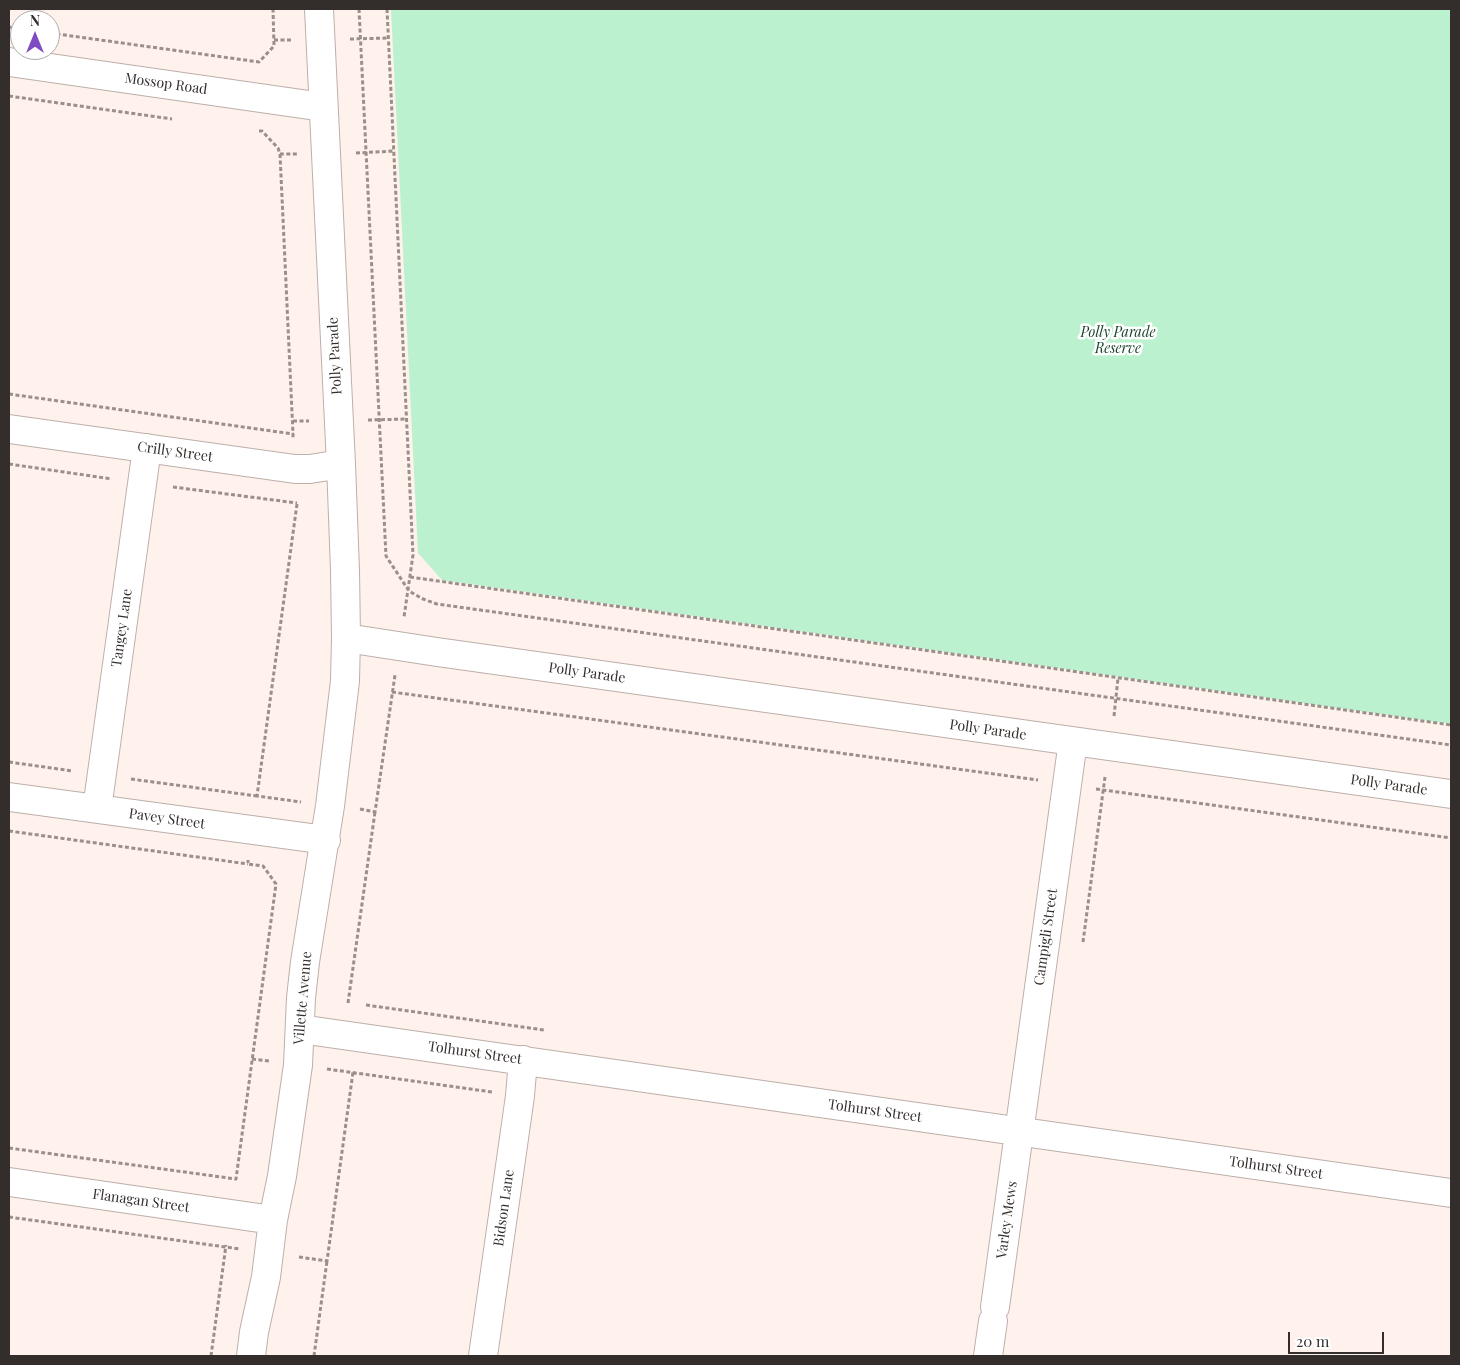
<!DOCTYPE html>
<style>
body{margin:0}
#map{position:relative;width:1460px;height:1365px;overflow:hidden;background:#fff1ec;font-family:"Playfair Display",serif}
canvas{display:block}
.frame{position:absolute;inset:0;border:10px solid #332e2c;pointer-events:none}
.north{position:absolute;left:10px;top:10px;width:50px;height:50px;box-sizing:border-box;background:#fff;border:1px solid #adabab;border-radius:50%;rotate:0deg;font-size:14px;font-weight:700;line-height:20px;text-align:center;color:#332e2c}
.north::after{content:'';display:block;margin:auto;width:18px;height:22px;background:#7f4bc3;clip-path:polygon(50% 0,100% 100%,50% 72%,0 100%)}
.scale{position:absolute;left:1288px;top:1332px;width:96px;height:22px;box-sizing:border-box;border:2px solid #332e2c;border-top:0;padding-left:6px;font-size:15px;line-height:18px;white-space:nowrap;color:#332e2c;-webkit-text-stroke:4px #fff;paint-order:stroke}
</style>
<div id="map">
<canvas width="1460" height="1365"></canvas>
<div class="frame"></div>
<div class="north">N</div>
<div class="scale">20 m</div>
</div>
<script>
const ctx = document.querySelector('canvas').getContext('2d');
ctx.lineJoin = 'round';
function fillPath(path, color) { ctx.fillStyle = color; ctx.fill(path, 'evenodd'); }
function strokePath(path, color, width, dash) { ctx.strokeStyle = color; ctx.lineWidth = width; ctx.lineCap = dash ? 'butt' : 'round'; ctx.setLineDash(dash || []); ctx.stroke(path); }
function drawText(font, color, halo, rows, align = 'center') {
  ctx.font = font + ' "Playfair Display",serif'; ctx.lineWidth = 5; ctx.setLineDash([]); ctx.textBaseline = 'middle'; ctx.strokeStyle = halo; ctx.fillStyle = color; for (const [text, x, y, turn = 0] of rows) {
    ctx.save(); ctx.translate(x, y); ctx.rotate((+turn || 0) * Math.PI / 180); ctx.textAlign = isNaN(turn) ? turn : align; if (halo) ctx.strokeText(text, 0, 0); ctx.fillText(text, 0, 0); ctx.restore();
  }
}
fillPath(new Path2D(`
 M391,9H1451V724L442,580L418,553Z`), '#bcf1cf');
const minor = new Path2D(`
 M319,9L341,464L345,570L346,638L437,652L1451,794
 M9,62L323,107
 M9,429L295,469H310L341,464
 M9,797L326,840
 M97,809L147,448
 M300,1029L1451,1193
 M9,1182L273,1220
 M995,1307L1073,741
 M251,1356L254,1332L266,1277L273,1220L282,1176L298,1065L301,998L305,962L330,806L345,681L346,638
 M483,1356L520,1096L523,1060
 M988,1356L993,1321`);
strokePath(minor, '#bdafaa', 30);
strokePath(new Path2D(`
 M359,9L386,556L409,591L423,599L437,604L1451,745
 M387,9L413,555L404,617
 M9,27L20,29
 M50,33L259,62L274,46L273,9
 M350,39L388,38
 M274,40H291
 M9,96L172,119
 M259,131H262L278,148L280,154H297
 M356,153L394,151
 M280,154L293,434
 M9,394L293,434V439
 M368,420L407,419
 M293,421H309
 M9,464L112,479
 M173,487L297,503
 M297,504L257,796L301,802
 M410,577L1451,725
 M392,692L1038,780
 M1114,716L1118,678
 M9,762L73,771
 M131,779L257,796V797
 M1096,789L1451,838
 M360,809L375,812L395,675
 M9,831L248,864
 M1083,942L1105,777
 M348,1003L375,812
 M366,1005L544,1030
 M252,1059L269,1061
 M327,1069L492,1092
 M9,1148L236,1179L276,884L263,866L248,864V860
 M9,1217L240,1249
 M299,1257L327,1261L353,1072
 M211,1356L226,1245
 M314,1356L327,1261`), '#99908c', 3, [4, 2.5]);
strokePath(minor, '#fff', 28);
drawText('14px', '#332e2c', '#fff', [
 ["Mossop Road",166,84,8],
 ["Polly Parade",335,356,-93],
 ["Crilly Street",175,452,8],
 ["Tangey Lane",122,628,-82],
 ["Polly Parade",587,673,8],
 ["Polly Parade",988,730,8],
 ["Polly Parade",1389,785,8],
 ["Pavey Street",167,819,8],
 ["Campigli Street",1046,937,-82],
 ["Villette Avenue",303,998,-85],
 ["Tolhurst Street",475,1053,8],
 ["Tolhurst Street",875,1111,8],
 ["Tolhurst Street",1276,1168,8],
 ["Flanagan Street",141,1201,8],
 ["Bidson Lane",504,1208,-82],
 ["Varley Mews",1007,1220,-82]
]);
drawText('italic 14px', '#17432b', '#fff', [
 ["Polly Parade",1118,333],
 ["Reserve",1118,349]
]);
</script>
